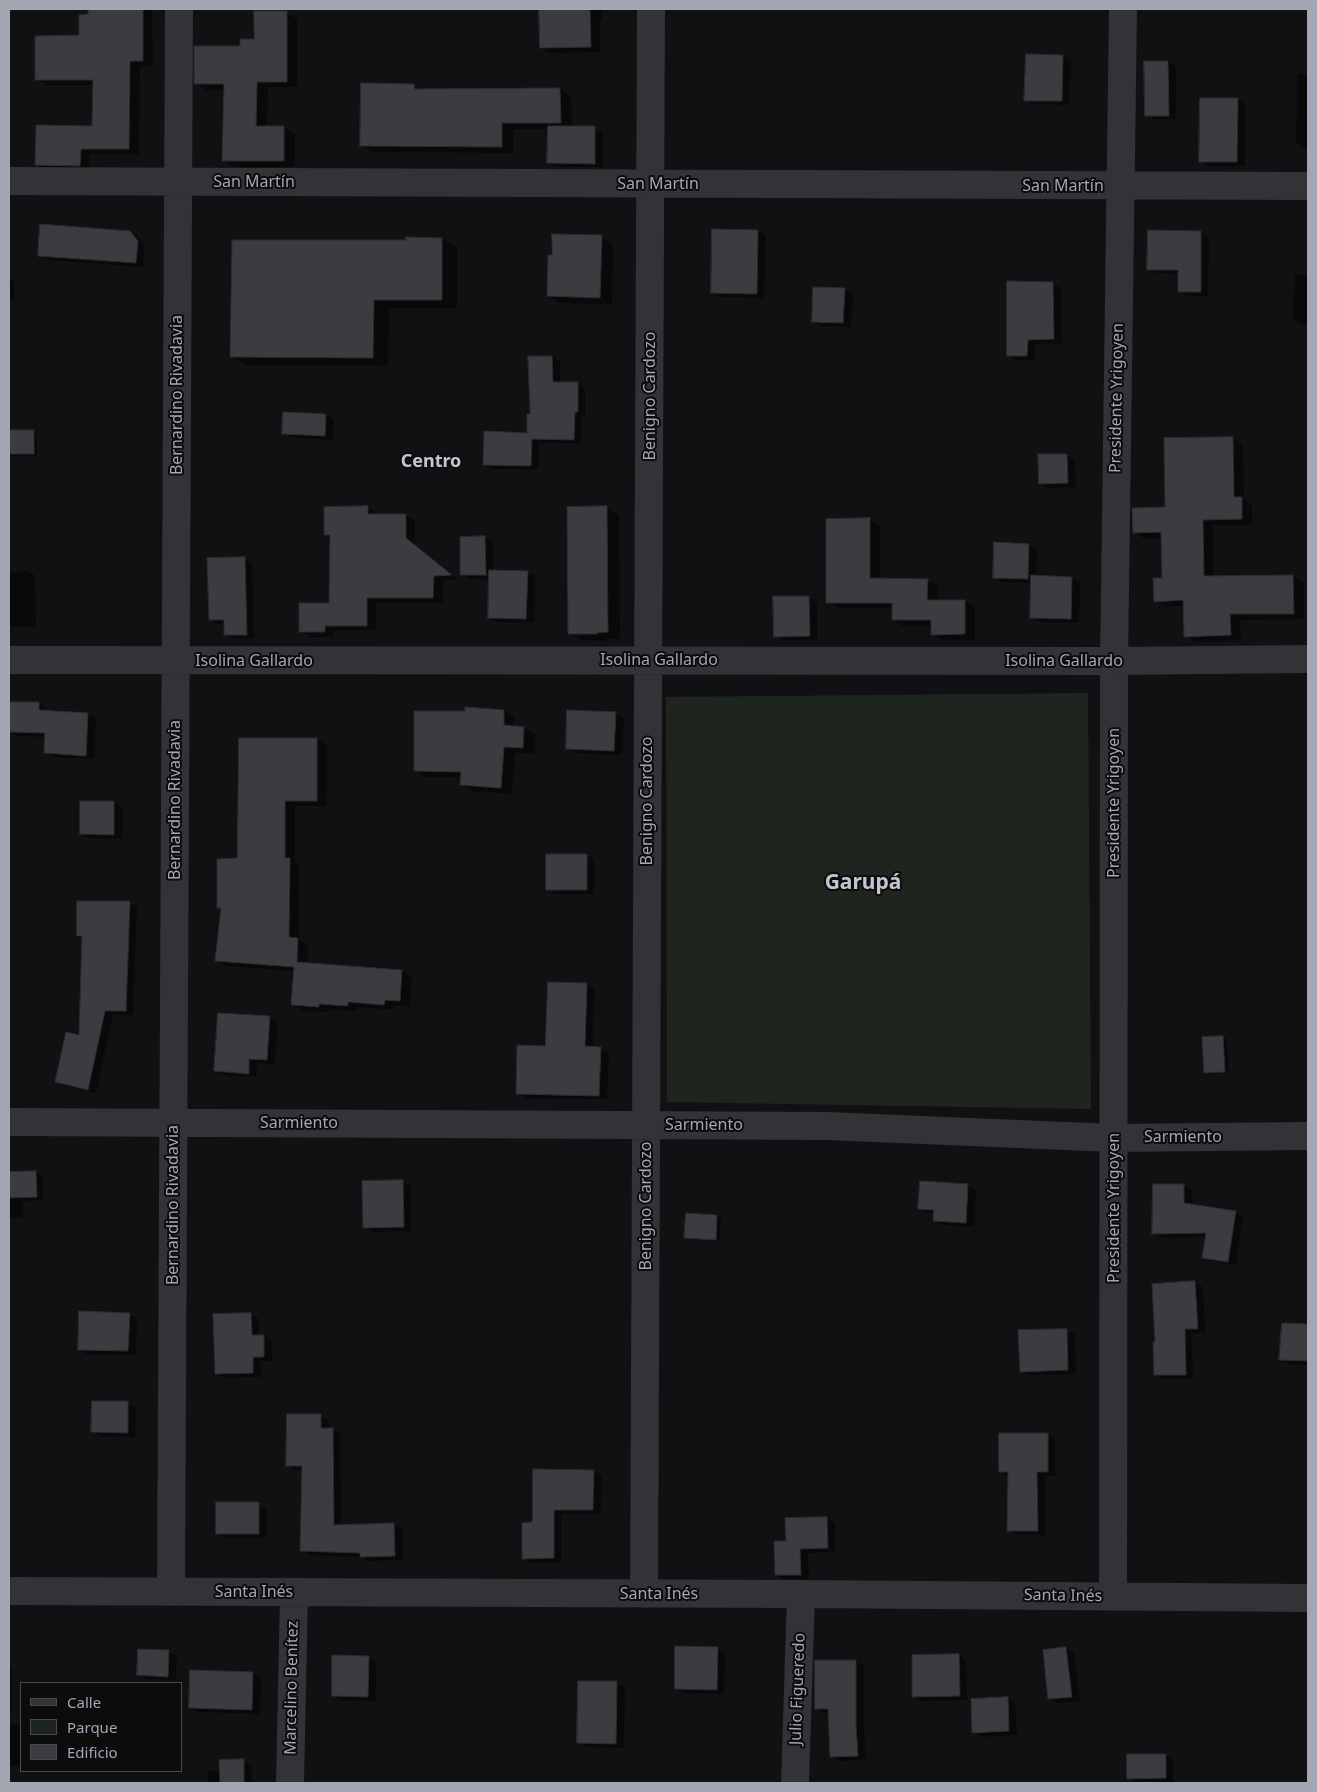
<!DOCTYPE html>
<meta charset="utf-8">
<style>
body{margin:0}
#map{position:relative;width:1317px;height:1792px;overflow:hidden;background:#111113;font-family:"Noto Sans",sans-serif}
canvas{display:block}
.frame{position:absolute;inset:0;border:10px solid #a3a6b3;pointer-events:none}
.legend{position:absolute;left:20px;top:1682px;width:162px;height:90px;box-sizing:border-box;background:#0c0c0d;border:1px solid #484a4f;margin:0;padding:6px 9px;list-style:none;font-size:15px;color:#a3a6b3}
.legend li{display:flex;align-items:center;gap:10px;height:25px}
.legend b{width:25px;border:1px solid #484a4f}
</style>
<div id="map">
<canvas width="1317" height="1792"></canvas>
<div class="frame"></div>
<ul class="legend">
<li><b style="height:6px;background:#323237"></b>Calle</li>
<li><b style="height:14px;background:#1e251f"></b>Parque</li>
<li><b style="height:14px;background:#3b3b40"></b>Edificio</li>
</ul>
</div>
<script>
const ctx = document.querySelector('canvas').getContext('2d');
ctx.lineJoin = 'round';
function fillPath(path, color) { ctx.fillStyle = color; ctx.fill(path, 'evenodd'); }
function strokePath(path, color, width, dash) { ctx.strokeStyle = color; ctx.lineWidth = width; ctx.lineCap = dash ? 'butt' : 'round'; ctx.setLineDash(dash || []); ctx.stroke(path); }
function drawText(font, color, halo, rows, align = 'center') {
  ctx.font = font + ' "Noto Sans",sans-serif'; ctx.lineWidth = 4; ctx.setLineDash([]); ctx.textBaseline = 'middle'; ctx.strokeStyle = halo; ctx.fillStyle = color; for (const [text, x, y, turn = 0] of rows) {
    ctx.save(); ctx.translate(x, y); ctx.rotate((+turn || 0) * Math.PI / 180); ctx.textAlign = isNaN(turn) ? turn : align; if (halo) ctx.strokeText(text, 0, 0); ctx.fillText(text, 0, 0); ctx.restore();
  }
}
fillPath(new Path2D(`
 M1088,693L1091,1109L667,1102L666,697Z`), '#1e251f');
fillPath(new Path2D(`
 M89,9H152L153,66H140L139,154H90V171L46,170L36,165L94,128V85H46L36,79L81,37L89,15Z
 M540,9H602V21H600V52L551,53L541,47Z
 M286,13L297,19V87H268L267,127L284,128L295,134V167H234L223,160L225,90H206L196,83L256,40Z
 M1063,56L1071,61L1069,105L1034,104L1026,100Z
 M1168,62L1176,67V119H1154L1146,115Z
 M1298,74H1308V149L1296,143Z
 M362,84L414,85L424,90L560,89L571,96L572,127L595,128L603,132V167H556L548,162L549,129H513V153L373,152L361,145Z
 M1238,99L1246,104L1245,166H1209L1201,161Z
 M758,231L766,236L764,298L720,297L712,293Z
 M1149,231L1201,232L1209,237L1208,296H1187L1179,291V274L1156,273L1148,269Z
 M129,232L138,237L145,247L143,267L47,260L39,255Z
 M601,237L613,244L612,304L560,303L548,296Z
 M442,239L457,248V308H389L388,366L247,365L232,357L407,241Z
 M1295,274L1308,275V324H1301L1293,319Z
 M9,279L14,282V299H9Z
 M1053,284L1061,288L1062,343L1035,344V360H1016L1008,355Z
 M845,289L853,294L851,327L821,326L813,321Z
 M552,357L560,361V383H577L585,388V416H582V443H539L538,469H492L484,464L528,434L531,415Z
 M326,415L334,419L333,440L292,438L284,433Z
 M9,432H33L37,434V456H12L9,454Z
 M1232,438L1243,445L1244,500L1252,505V525H1213L1214,578L1293,577L1304,583V619L1240,620L1241,640L1196,642L1185,636L1184,606L1166,607L1155,601L1163,579L1162,538L1145,539L1135,533L1166,508Z
 M1067,455L1075,460L1076,487L1048,488L1040,484Z
 M368,507L377,513V515H405L415,520V545L459,580H443V603H376V630H334V637H310L300,631L331,604V538L326,534Z
 M569,508H607L619,515L620,639H609V641L581,640L569,633Z
 M869,520L880,526V579L927,580L938,586V601H965L975,607V640H942L932,634V626H903L893,620V608H838L827,602Z
 M485,538L493,542V572H528L535,577L534,623L497,622L489,618L490,576L481,571L480,573L490,579H469L461,574Z
 M1029,545L1037,549L1036,577L1072,578L1080,583L1079,623L1039,622L1031,617L1032,583L1002,582L994,577Z
 M244,559L252,563L254,639H233L225,635V624H218L210,619Z
 M27,571L35,575L36,626L9,627V572Z
 M809,598L817,602V640H783L775,636Z
 M39,703L47,708V712L88,714L96,719L94,759L53,757L45,753L46,737L17,736L9,732Z
 M504,711L515,717L514,727L524,728L535,734L534,754L515,753L512,794L472,791L461,785V777H426L415,771Z
 M616,714L624,718L622,755L575,753L567,748Z
 M316,739L327,745L326,806H295V863L299,865V940L308,945L307,964L402,971L412,977L410,1007L395,1005L394,1010L358,1007V1011L329,1009V1012L303,1011L293,1005L295,971L226,966L216,960L222,909L218,907L238,860Z
 M81,802L114,803L122,807V839L89,838L81,834Z
 M587,855L594,860V894H556L548,889Z
 M129,903L137,907L133,1015H113L96,1093L64,1086L56,1082L80,1037L83,939L78,936Z
 M586,985L594,989L593,1048H601L609,1053L607,1099L526,1098L518,1093Z
 M270,1017L278,1021L275,1064L257,1063L256,1077L223,1075L215,1071Z
 M1223,1037L1227,1039L1229,1073L1209,1074L1205,1072L1203,1038Z
 M36,1172L42,1176L43,1200L22,1201L23,1217L9,1218V1173Z
 M403,1182L411,1186V1231L372,1232L364,1227Z
 M968,1185L976,1190L974,1227L943,1225L935,1220V1214L927,1213L919,1209Z
 M1184,1185L1192,1190V1205L1235,1212L1243,1217L1236,1265L1211,1261L1203,1257L1207,1237L1162,1238L1154,1233Z
 M687,1215L717,1216L721,1218L719,1241L689,1239L685,1237Z
 M1195,1283L1203,1287L1205,1333H1192L1193,1378L1163,1379L1155,1375Z
 M129,1314L137,1318L136,1355L87,1354L79,1349Z
 M251,1315L259,1319V1336H264L272,1341V1361H260L261,1377L224,1378L216,1373Z
 M1283,1324L1308,1326V1365L1288,1364L1281,1359Z
 M1067,1330L1075,1335L1076,1374L1029,1375L1021,1371Z
 M93,1402L128,1403L136,1407L135,1437L101,1436L93,1431Z
 M321,1416L329,1420V1429H332L340,1433L341,1526L394,1524L402,1529V1560L369,1561L362,1557L310,1555L302,1550L303,1470H296L288,1465Z
 M1047,1434L1055,1439V1476H1045V1535H1017L1009,1530V1476L1000,1472Z
 M594,1471L602,1475L601,1514H561V1562L532,1563L524,1558L533,1524Z
 M258,1504L266,1508V1538H225L217,1534Z
 M827,1518L835,1523V1552L808,1553L809,1579H784L776,1575L787,1542Z
 M717,1648L725,1653L724,1694L684,1693L676,1689Z
 M1066,1648L1074,1653L1080,1701L1058,1703L1050,1699Z
 M139,1650L169,1652L177,1656L176,1680L146,1679L138,1674Z
 M958,1655L966,1660L967,1700L921,1701L914,1696Z
 M368,1657L376,1661V1701L341,1700L333,1696Z
 M816,1661H856L864,1666V1731L866,1760L839,1761L831,1757L830,1713H824L816,1708Z
 M9,1667L12,1669L11,1716H9Z
 M191,1672L253,1673L261,1678L260,1714L198,1712L190,1708Z
 M580,1682L617,1683L625,1687L624,1748L586,1747L578,1743Z
 M1008,1699L1015,1703L1017,1735L981,1737L974,1732Z
 M9,1724H15L21,1728L20,1766L9,1765Z
 M1165,1755L1173,1760V1782L1137,1783L1129,1778Z
 M243,1761L251,1765L252,1783H208V1771L221,1770Z`), '#0007');
const building = new Path2D(`
 M88,9H143V61H130L129,149H81L80,166L35,165L36,125L92,126L93,80H35V36L79,35V15L88,14Z
 M539,9H590L591,47L540,48Z
 M254,11H287V82H257L256,126H284V161H222L224,84H194V46H240V39H254Z
 M1026,54L1063,55L1062,101H1024Z
 M1144,61H1168L1169,116H1145Z
 M361,83L414,84L415,89L560,88L561,123H502V147L360,146Z
 M1200,98H1238L1237,162H1199Z
 M548,126H595V164L547,163Z
 M40,224L130,231L138,241L136,263L38,256Z
 M712,229L758,230L757,294L711,293Z
 M1148,230L1201,231V292H1178V270H1147Z
 M552,234L602,235L600,298L547,296L548,255H552Z
 M406,237L442,238V300H374L373,358L230,357L232,240H406Z
 M1007,281L1053,282L1054,339L1028,340L1027,356H1007Z
 M813,287L845,288L843,323L812,322Z
 M528,356H552L553,382H578V412H575L574,440L532,439L531,466L483,465L484,431L527,433V414H530Z
 M283,412L326,414L325,436L282,434Z
 M9,430H34V454H9Z
 M1233,437L1234,497H1242V519L1203,520L1204,576L1293,575L1294,614H1230L1231,635L1184,637L1183,600L1154,602L1153,578H1162L1161,532L1133,533L1132,508L1165,507L1164,438Z
 M1038,454H1067L1068,483L1039,484Z
 M368,506V514H406V538L452,575L434,576L433,598H367V626H325V632H299V603H329L330,535H324V507Z
 M607,506L608,632L597,633V634H568L567,507Z
 M870,518V578L928,579L927,600H965V634L931,635V620H892V603H826V519Z
 M485,536L486,575H460V537Z
 M994,542L1029,544L1028,579L993,578Z
 M245,557L247,635H224V620H209L207,558Z
 M489,570L528,571L526,619L488,618Z
 M1031,575L1072,577L1071,619L1030,618Z
 M773,596H809L810,636L774,637Z
 M9,702H39V710L88,713L86,756L44,753L45,733L9,732Z
 M465,707L504,710V725L524,727L523,748L504,747L501,788L460,785L461,772L414,771V711H465Z
 M567,710L616,712L614,751L566,749Z
 M239,738H317V801H285V858H290L289,937L298,938L297,962L402,970L400,1001L385,1000L384,1005L348,1002V1006L319,1004V1007L291,1005L294,967L215,961L221,908H217V859L237,858Z
 M80,801H114V835L80,834Z
 M546,854H587V890H546Z
 M77,901H130L126,1011H105L88,1090L55,1082L66,1032L79,1035L82,936H77Z
 M548,982L587,983L585,1046L601,1047L599,1096L516,1094L517,1045L545,1046Z
 M218,1013L270,1016L267,1060L249,1059V1074L214,1071Z
 M1223,1036L1225,1072L1204,1073L1202,1037Z
 M36,1171L37,1197L9,1198V1172Z
 M403,1180L404,1227L363,1228L362,1181Z
 M920,1181L968,1184L966,1223L933,1221L934,1210L918,1209Z
 M1153,1184H1184V1203L1236,1211L1228,1262L1202,1258L1206,1233L1152,1234Z
 M686,1213L717,1215L716,1240L684,1238Z
 M1195,1281L1198,1329H1185L1186,1375H1154L1153,1342H1155L1152,1284Z
 M79,1311L130,1313L128,1351L78,1350Z
 M251,1313L252,1335H264V1357H253V1373L215,1374L213,1314Z
 M1282,1323L1308,1324V1361L1279,1360Z
 M1067,1329L1068,1370L1020,1372L1018,1330Z
 M92,1401H128V1433L91,1432Z
 M287,1414H321V1428H333L334,1525L394,1523L395,1556L360,1557V1553L300,1551L302,1466H286Z
 M999,1433H1048V1472H1037L1038,1531H1007L1008,1472H999Z
 M533,1469L594,1470L593,1510H554V1558L522,1559V1523L532,1522Z
 M216,1502H259V1534H216Z
 M827,1517L828,1548L800,1549L801,1575H775L774,1541H786L785,1518Z
 M675,1646L718,1647L717,1690L675,1689Z
 M1066,1647L1072,1697L1048,1699L1043,1650Z
 M138,1649L169,1650L168,1677L137,1675Z
 M959,1654L960,1696L912,1697V1655Z
 M332,1655L369,1656L368,1697L332,1696Z
 M815,1660H856V1726L858,1756L830,1757L828,1709H815Z
 M190,1670L253,1672L252,1710L189,1708Z
 M578,1681H617L616,1744L577,1743Z
 M1008,1697L1009,1731L972,1733L971,1699Z
 M1127,1754H1166V1778L1127,1779Z
 M244,1759V1783H220L219,1760Z`);
fillPath(building, '#3b3b40');
strokePath(building, '#2c2b2e', 1);
strokePath(new Path2D(`
 M9,181L1308,186
 M9,660L1114,661L1308,659
 M9,1122L827,1126L1114,1138L1308,1136
 M9,1591L801,1594L1308,1598
 M171,1592L179,9
 M644,1594L651,9
 M1113,1597L1114,661L1123,9
 M290,1783L294,1593
 M795,1783L801,1594`), '#323237', 28);
drawText('16px', '#a3a6b3', '#0c0c0d', [
 ["San Martín",254,182],
 ["San Martín",658,184],
 ["San Martín",1063,186],
 ["Bernardino Rivadavia",177,395,-90],
 ["Benigno Cardozo",650,396,-90],
 ["Presidente Yrigoyen",1117,398,-89],
 ["Isolina Gallardo",659,660],
 ["Isolina Gallardo",254,661],
 ["Isolina Gallardo",1064,661],
 ["Bernardino Rivadavia",175,800,-90],
 ["Benigno Cardozo",647,801,-90],
 ["Presidente Yrigoyen",1114,803,-90],
 ["Sarmiento",299,1123],
 ["Sarmiento",704,1125],
 ["Sarmiento",1183,1137],
 ["Bernardino Rivadavia",173,1205,-90],
 ["Benigno Cardozo",646,1206,-90],
 ["Presidente Yrigoyen",1114,1208,-90],
 ["Santa Inés",254,1592],
 ["Santa Inés",659,1594],
 ["Santa Inés",1063,1596,1],
 ["Marcelino Benítez",292,1688,-89],
 ["Julio Figueredo",798,1689,-88]
]);
drawText('bold 18px', '#c4c5cf', '#0c0c0d', [
 ["Centro",431,462]
]);
drawText('bold 21px', '#c4c5cf', '#0c0c0d', [
 ["Garupá",863,883]
]);
</script>
